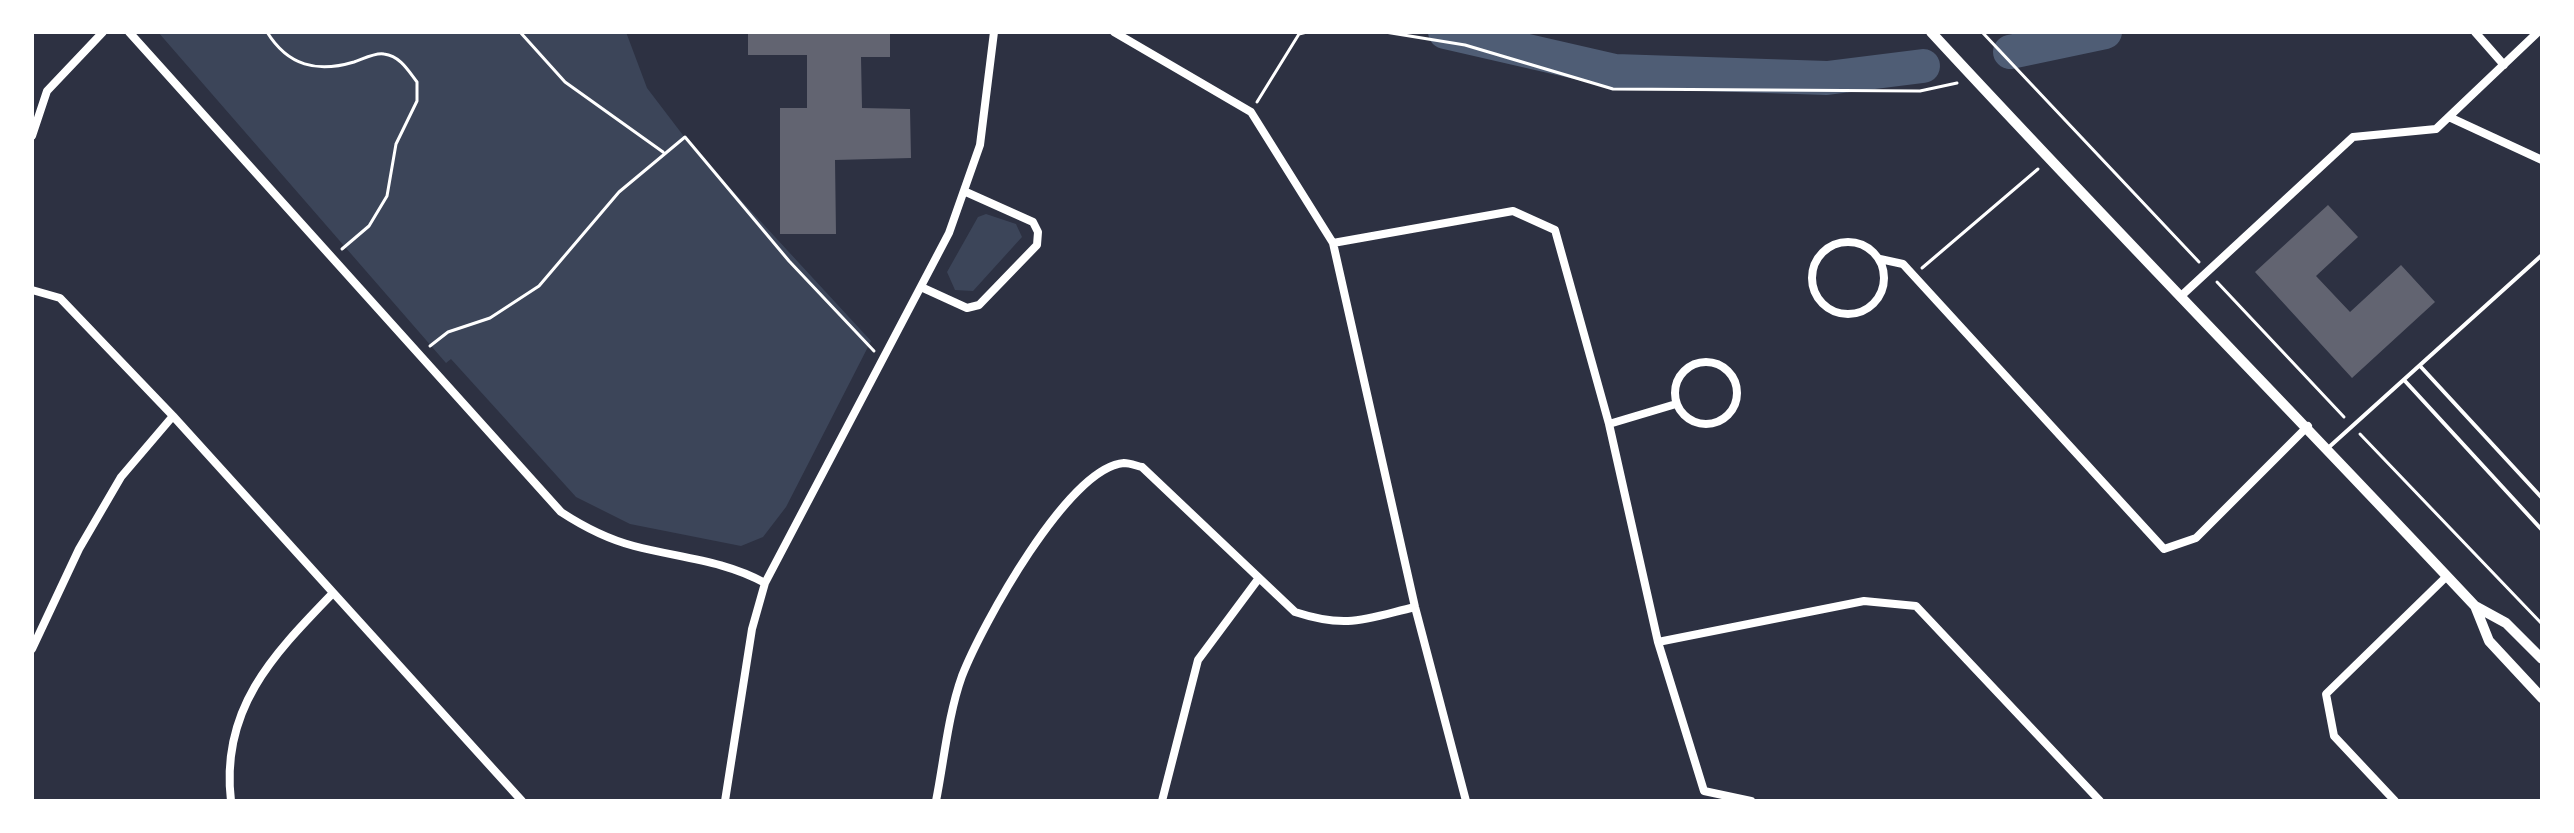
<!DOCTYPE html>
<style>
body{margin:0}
#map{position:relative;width:2574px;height:833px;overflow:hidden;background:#2d3142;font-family:"Archivo Narrow",sans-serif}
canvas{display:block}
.frame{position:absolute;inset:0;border:34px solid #fff;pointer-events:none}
</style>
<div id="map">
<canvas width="2574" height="833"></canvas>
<div class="frame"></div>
</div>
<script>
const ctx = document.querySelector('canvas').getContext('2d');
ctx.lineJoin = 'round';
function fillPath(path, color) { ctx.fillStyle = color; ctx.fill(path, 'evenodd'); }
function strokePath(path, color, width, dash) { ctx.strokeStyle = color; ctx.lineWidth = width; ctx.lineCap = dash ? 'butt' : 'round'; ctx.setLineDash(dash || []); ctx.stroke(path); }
fillPath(new Path2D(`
 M158,32H626L647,88L692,147L871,341L786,507L763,537L741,546L630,524L576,497L451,359L446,363Z
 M986,214L1016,224L1022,237L973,291L955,290L947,272L978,217Z`), '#3c4559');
strokePath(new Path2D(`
 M1445,32L1615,71L1827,78L1923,66
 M2010,52L2105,32`), '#4f5d75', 34);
fillPath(new Path2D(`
 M748,32H890V57H861L862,108L910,109L911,158L835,160L836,234H780V108H807V55H748Z
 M2328,205L2358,237L2316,276L2350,312L2401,265L2435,302L2352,378L2255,272Z`), '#626471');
strokePath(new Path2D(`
 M267,32C288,66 317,73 354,62C363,59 376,52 384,54C400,56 408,70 417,82V101L396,144L387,196L369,226L342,249
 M520,32L565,82L663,152
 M1385,32L1465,45L1613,89L1920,91L1957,83
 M1982,32L2199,262
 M1257,102L1299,34L1307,32
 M1922,268L2038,169
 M2217,282L2344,417
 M430,346L448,332L490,318L539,286L619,192L685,137L789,261L874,351
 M2360,434L2542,624`), '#fff', 3);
strokePath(new Path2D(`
 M2421,367L2542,498
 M2405,381L2542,530
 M2328,448L2542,255`), '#fff', 4);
strokePath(new Path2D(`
 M129,32L561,512C584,527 607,539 634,546C680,558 723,560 765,583
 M1114,32L1251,112L1333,243L1415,607L1466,801
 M2475,32L2504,65
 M2449,117L2542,160
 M32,136L47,91L103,32
 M1812 278a36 36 0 1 1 72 0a36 36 0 1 1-72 0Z
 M1333,243L1513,211L1555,230L1609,424L1658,642L1704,791L1751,801
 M1880,259L1903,264L2164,549L2196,538L2308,426
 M921,287L967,308L979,305L1037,245L1038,232L1033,222L966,192
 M32,290L60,298L173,416L522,801
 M2180,297L2353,137L2436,129L2538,32
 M1675 393a31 31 0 1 1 62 0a31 31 0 1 1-62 0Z
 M1609,424L1676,404
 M1658,642L1864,601L1916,606L2100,801
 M32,649L79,549L121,477L173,416
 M231,801C220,709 273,655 332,594
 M725,801L752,629L765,583L949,233L980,145L994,32
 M936,801C944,761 948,715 962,676C981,627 1068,467 1124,463C1130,463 1137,466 1142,467L1295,612C1347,629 1365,619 1415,607
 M1162,801L1198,660L1259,578
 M2395,801L2334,736L2326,694L2447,576`), '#fff', 8);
strokePath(new Path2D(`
 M1931,32C2110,226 2295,414 2475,606L2506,623L2542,659
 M2475,606L2489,641L2542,698`), '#fff', 10);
</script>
